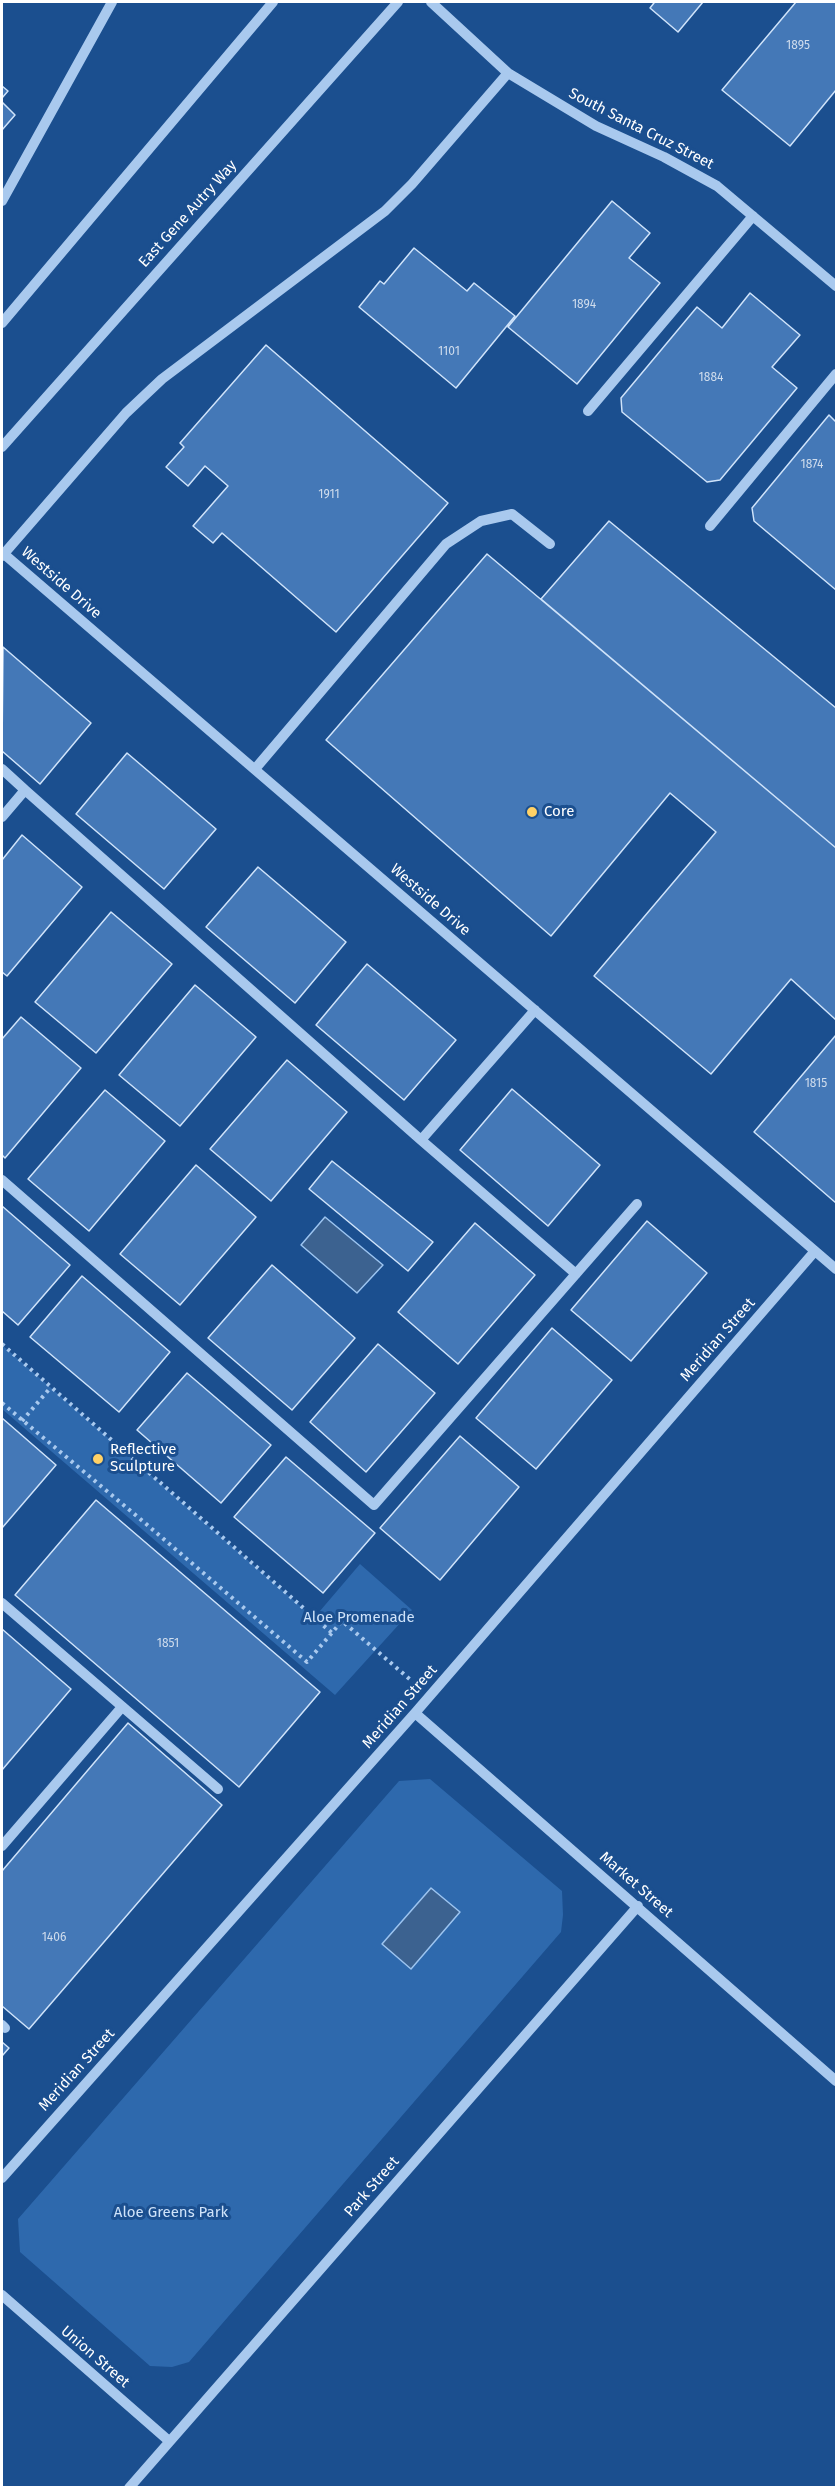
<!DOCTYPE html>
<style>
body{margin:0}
#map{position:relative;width:838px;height:2489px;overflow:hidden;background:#1b4f8f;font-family:"Fira Sans",sans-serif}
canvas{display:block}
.frame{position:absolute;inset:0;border:3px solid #fff;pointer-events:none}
</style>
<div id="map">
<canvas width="838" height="2489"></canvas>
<div class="frame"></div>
</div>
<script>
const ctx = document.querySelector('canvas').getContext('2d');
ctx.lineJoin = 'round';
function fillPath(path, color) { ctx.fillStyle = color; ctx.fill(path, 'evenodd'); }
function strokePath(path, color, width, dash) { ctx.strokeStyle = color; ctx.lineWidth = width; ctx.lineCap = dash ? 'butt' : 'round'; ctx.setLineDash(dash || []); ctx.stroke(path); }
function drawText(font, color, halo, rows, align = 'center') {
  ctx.font = font + ' "Fira Sans",sans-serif'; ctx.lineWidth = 6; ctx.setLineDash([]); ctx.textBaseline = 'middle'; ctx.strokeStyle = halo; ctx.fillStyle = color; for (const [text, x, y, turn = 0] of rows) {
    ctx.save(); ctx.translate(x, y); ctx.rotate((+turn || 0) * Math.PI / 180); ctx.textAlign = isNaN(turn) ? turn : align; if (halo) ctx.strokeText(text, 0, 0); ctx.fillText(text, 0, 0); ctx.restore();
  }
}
fillPath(new Path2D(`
 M2,1345L314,1618L360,1564L412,1610L335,1695L2,1409Z
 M430,1779L562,1891L563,1915L561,1932L189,2362L172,2367L150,2366L20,2252L18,2219L399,1781Z`), '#2e69ad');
const water = new Path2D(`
 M325,1217L383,1265L357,1293L301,1245Z
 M431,1888L460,1912L411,1969L382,1944Z`);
fillPath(water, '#3c6290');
strokePath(water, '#9cc4f0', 1.5);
const building = new Path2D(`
 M652,2H703L678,32L650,8L654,3Z
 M796,2H836V90L790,146L722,90Z
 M2,86L8,91L2,98Z
 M2,102L15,115L2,130Z
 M612,201L650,233L629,258L660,283L577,384L508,327Z
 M414,248L467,291L474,283L515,316L456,388L359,307L380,281L384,284Z
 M750,293L800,335L772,367L797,388L720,480L707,482L622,412L621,398L697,307L722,328Z
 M266,345L448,503L336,632L222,533L213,543L193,526L228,486L205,466L188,486L166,467L184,447L180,443Z
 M829,415L836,422V590L754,521L752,508Z
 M609,521L836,708V848L541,599Z
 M487,554L836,848V1020L791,979L711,1074L594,976L716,832L670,793L551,936L326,740Z
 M3,647L91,723L40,784L2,751Z
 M127,753L216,829L164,889L76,814Z
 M22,835L82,887L7,976L2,972V860Z
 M258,867L346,942L295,1003L206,927Z
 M111,912L172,964L96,1053L35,1002Z
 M367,964L456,1040L404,1100L316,1025Z
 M195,985L256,1037L180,1126L119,1075Z
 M21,1017L81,1068L5,1158L2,1155V1039Z
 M836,1035V1203L754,1132Z
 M287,1060L347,1112L271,1201L210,1149Z
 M512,1089L600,1165L548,1226L460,1150Z
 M105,1090L165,1141L89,1231L28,1179Z
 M332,1161L433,1242L408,1271L309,1189Z
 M196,1165L256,1217L180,1305L120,1254Z
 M2,1206L70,1265L18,1325L2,1311Z
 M647,1221L707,1273L631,1361L571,1310Z
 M475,1223L535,1275L458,1364L398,1312Z
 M272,1265L355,1338L292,1410L208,1338Z
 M82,1276L170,1352L119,1412L30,1337Z
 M552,1328L612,1380L536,1469L476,1418Z
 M378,1344L435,1393L366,1472L310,1422Z
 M187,1373L271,1445L221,1503L137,1430Z
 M2,1418L56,1465L2,1528Z
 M460,1436L519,1487L440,1580L380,1528Z
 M286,1457L375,1533L323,1593L234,1517Z
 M96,1500L320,1692L239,1787L15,1595Z
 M2,1629L71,1689L2,1770Z
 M128,1723L222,1805L29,2029L2,2006V1871Z
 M2,2042L9,2048L2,2056Z`);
fillPath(building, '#4478b7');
strokePath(building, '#cfe3fa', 1.5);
strokePath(new Path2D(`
 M2,1344L332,1633
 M2,1403L145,1523L307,1662L342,1621L413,1682
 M22,1421L51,1387`), '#a9c9ee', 4, [3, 4.5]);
strokePath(new Path2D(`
 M431,2L508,73L596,126L664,157L717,186L836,286
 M2,201L112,2
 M2,323L273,2
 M588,411L753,216
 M2,447L398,2
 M710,526L836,374
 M4,554L836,1269
 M2,556L126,413L162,379L385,211L412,184L508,73
 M2,769L25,790
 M255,769L446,544L481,521L512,514L550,544
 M2,817L25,790L421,1140L535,1010
 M421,1140L576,1274
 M2,1180L374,1505L637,1204
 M2,1603L218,1789
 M415,1713L836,2081
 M2,1846L122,1707
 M2,2025L5,2028
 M2,2178L415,1713L815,1251
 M2,2295L169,2441
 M129,2488L638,1906`), '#a9c9ee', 10);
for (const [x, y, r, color] of [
 [532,812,6,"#ffd166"],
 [98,1459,6,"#ffd166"]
]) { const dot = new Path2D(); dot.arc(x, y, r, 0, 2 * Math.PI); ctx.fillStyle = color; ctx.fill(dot); strokePath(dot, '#1b4f8f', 2); }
drawText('12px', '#d0dded', null, [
 ["1895",798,46],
 ["1894",584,305],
 ["1101",449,352],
 ["1884",711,378],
 ["1874",812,465],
 ["1911",329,495],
 ["1815",816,1084],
 ["1851",168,1644],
 ["1406",54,1938]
]);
drawText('15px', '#fff', '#1b4f8f', [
 ["South Santa Cruz Street",641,129,27],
 ["East Gene Autry Way",188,214,-48],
 ["Westside Drive",61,583,41],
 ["Westside Drive",430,900,41],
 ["Meridian Street",718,1340,-49],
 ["Meridian Street",400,1707,-49],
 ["Market Street",636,1885,41],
 ["Meridian Street",77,2070,-48],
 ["Park Street",372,2187,-49],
 ["Union Street",95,2357,41]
]);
drawText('15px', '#fff', '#1b4f8f', [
 ["Core",544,812],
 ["Reflective",110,1450],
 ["Sculpture",110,1467]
], 'left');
drawText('15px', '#cfe3fa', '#1b4f8f', [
 ["Aloe Promenade",359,1618],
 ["Aloe Greens Park",171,2213]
]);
</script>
